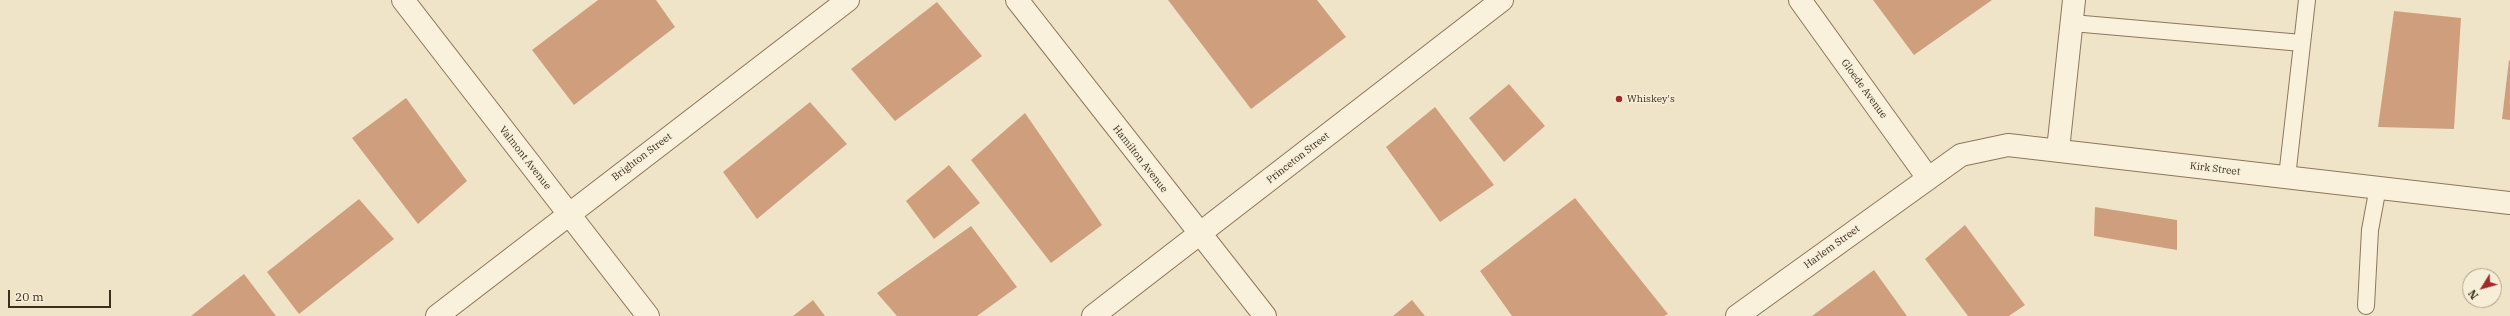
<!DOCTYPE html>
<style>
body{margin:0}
#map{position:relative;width:2510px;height:316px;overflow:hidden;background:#f0e4c8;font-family:"IBM Plex Serif",serif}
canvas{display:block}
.north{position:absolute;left:2462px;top:268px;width:40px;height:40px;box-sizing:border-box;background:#f7eed8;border:1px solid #ada18e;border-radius:50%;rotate:233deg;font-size:11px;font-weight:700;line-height:16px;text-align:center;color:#3d2e20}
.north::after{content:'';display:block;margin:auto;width:14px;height:18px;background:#9e2a2b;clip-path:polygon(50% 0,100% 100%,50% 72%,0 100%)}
.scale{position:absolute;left:8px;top:290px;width:103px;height:18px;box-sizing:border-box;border:2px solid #3d2e20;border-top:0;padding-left:5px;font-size:12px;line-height:14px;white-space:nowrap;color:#3d2e20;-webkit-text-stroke:3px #f7eed8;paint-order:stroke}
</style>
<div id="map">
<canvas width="2510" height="316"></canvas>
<div class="north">N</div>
<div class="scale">20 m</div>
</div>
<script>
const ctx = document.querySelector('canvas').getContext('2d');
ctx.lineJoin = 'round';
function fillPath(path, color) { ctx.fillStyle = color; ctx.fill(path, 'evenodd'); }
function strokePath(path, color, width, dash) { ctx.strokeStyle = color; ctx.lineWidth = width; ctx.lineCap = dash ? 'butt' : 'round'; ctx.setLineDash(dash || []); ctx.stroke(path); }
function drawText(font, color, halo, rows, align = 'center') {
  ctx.font = font + ' "IBM Plex Serif",serif'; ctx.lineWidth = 3; ctx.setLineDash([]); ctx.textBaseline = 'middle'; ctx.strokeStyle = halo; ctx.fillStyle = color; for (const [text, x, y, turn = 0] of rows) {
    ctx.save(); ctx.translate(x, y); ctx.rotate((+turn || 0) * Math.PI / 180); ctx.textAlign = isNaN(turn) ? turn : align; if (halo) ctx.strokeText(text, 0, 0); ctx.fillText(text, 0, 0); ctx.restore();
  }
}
fillPath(new Path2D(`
 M598,0H656L675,27L574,105L532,50Z
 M1168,0H1317L1346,37L1251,109Z
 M1873,0H1992L1914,55Z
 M937,2L982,56L895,121L851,69Z
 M2394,11L2461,18L2454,129L2378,127Z
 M2509,60L2510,61V120L2502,119Z
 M1509,84L1545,126L1504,162L1469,118Z
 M406,98L467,181L418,224L352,138Z
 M810,102L847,144L757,219L723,172Z
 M1435,107L1494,185L1440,222L1386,147Z
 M1025,113L1102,225L1051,263L971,160Z
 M949,165L980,203L934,239L906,201Z
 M1575,198L1668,314L1664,316H1512L1480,271Z
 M359,199L394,239L299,314L267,272Z
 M2095,207L2177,220V250L2094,236Z
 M1965,225L2025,305L2009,316H1968L1925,259Z
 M971,226L1017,287L977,316H897L877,293Z
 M1874,270L1907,316H1812Z
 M244,274L276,316H191Z
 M813,300L825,316H793Z
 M1412,300L1425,316H1393Z`), '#cf9f7d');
const lane = new Path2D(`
 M2072,23L2302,43
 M2287,177L2307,0
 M2366,306L2370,230L2378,187`);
const street = new Path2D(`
 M403,0L648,316
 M1017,0L1265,316
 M1800,0L1928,178
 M2058,150L2074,0
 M437,316L848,0
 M1093,316L1502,0
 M1737,316L1961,155L2008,145L2510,203`);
strokePath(lane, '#8d765c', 18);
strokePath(street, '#8d765c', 24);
strokePath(lane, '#faf1dc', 16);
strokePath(street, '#faf1dc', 22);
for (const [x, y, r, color] of [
 [1619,99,4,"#9e2a2b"]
]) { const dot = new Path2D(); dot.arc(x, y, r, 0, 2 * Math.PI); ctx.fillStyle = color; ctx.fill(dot); strokePath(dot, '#f7eed8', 1.5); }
drawText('10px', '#3d2e20', '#f7eed8', [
 ["Gloede Avenue",1864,89,54],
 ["Brighton Street",642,157,-37],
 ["Valmont Avenue",525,158,52],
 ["Princeton Street",1298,158,-38],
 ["Hamilton Avenue",1140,159,52],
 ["Kirk Street",2215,169,7],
 ["Harlem Street",1832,247,-36]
]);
drawText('10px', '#3d2e20', '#f7eed8', [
 ["Whiskey's",1627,99]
], 'left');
</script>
